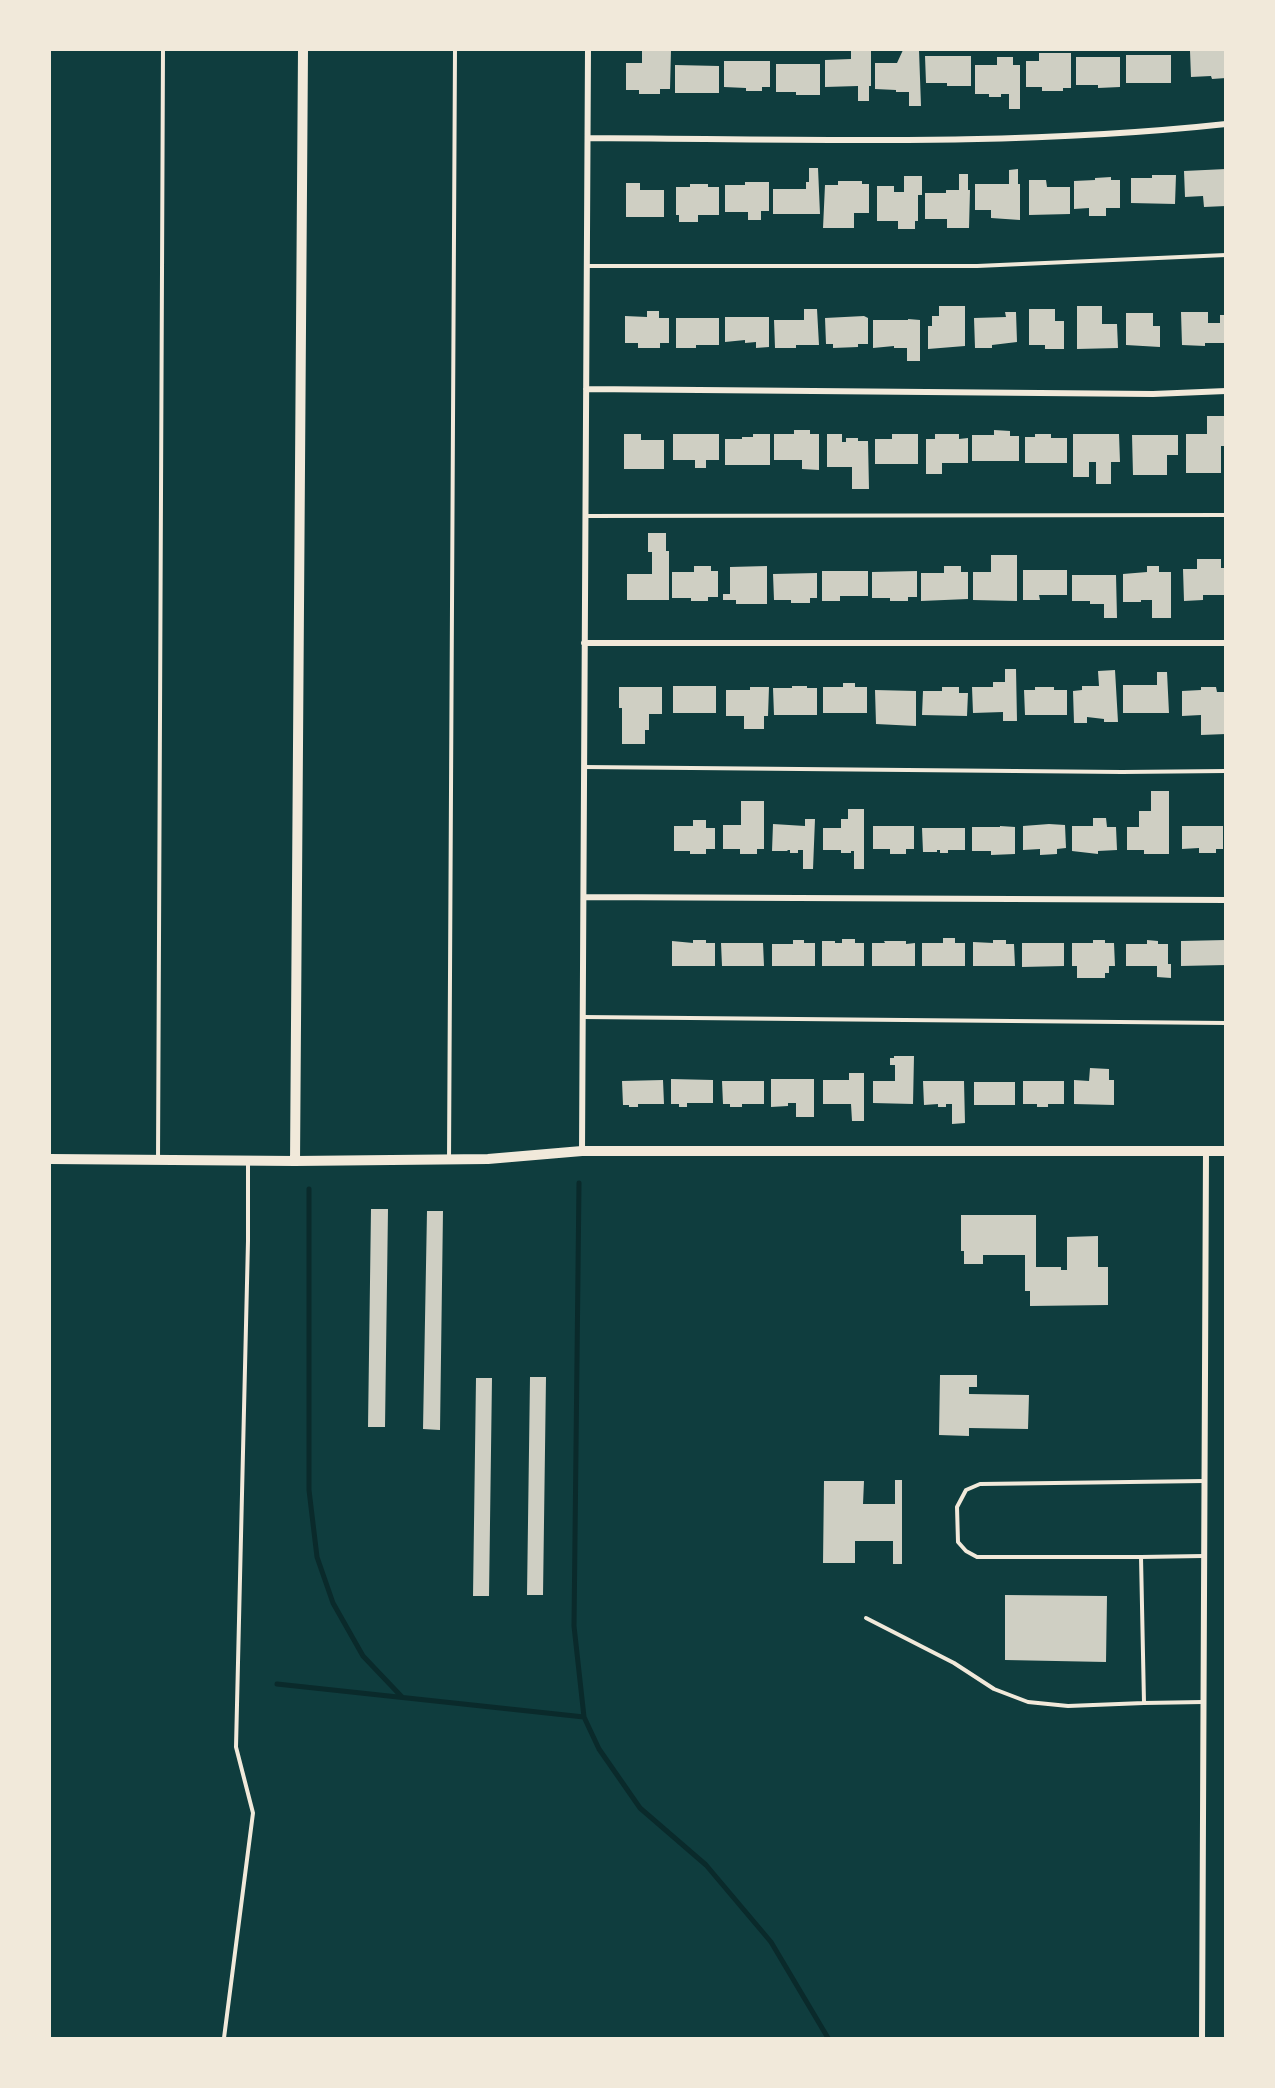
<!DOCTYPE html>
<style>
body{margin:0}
#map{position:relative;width:1275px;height:2088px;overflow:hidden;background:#0f3d3e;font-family:"Source Sans 3",sans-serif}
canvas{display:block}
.frame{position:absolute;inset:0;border:51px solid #f1e9da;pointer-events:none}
</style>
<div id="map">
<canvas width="1275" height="2088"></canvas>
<div class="frame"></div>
</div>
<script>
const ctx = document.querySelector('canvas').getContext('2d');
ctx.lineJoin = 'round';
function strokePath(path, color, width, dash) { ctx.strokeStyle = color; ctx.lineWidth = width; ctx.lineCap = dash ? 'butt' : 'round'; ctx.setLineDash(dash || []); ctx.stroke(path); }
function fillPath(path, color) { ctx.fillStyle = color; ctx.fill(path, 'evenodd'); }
strokePath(new Path2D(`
 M579,1183L574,1626L584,1717L599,1749L640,1808L706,1865L771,1942L828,2038
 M309,1189V1490L317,1557L333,1603L363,1656L402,1697
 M277,1684L584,1717`), '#0a2a2b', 5);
fillPath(new Path2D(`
 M642,50H671L670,89H660V94H639V90H626V63H642Z
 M851,50L871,51V86H869V101H858V86L825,87V60L851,59Z
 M903,50H919L921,106H909V92H896V90L875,89V63H897Z
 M1215,50H1226V78L1212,79L1211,76L1191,77L1190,51Z
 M1039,53H1071V88H1063V91H1042V87H1026V61H1039Z
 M1126,55H1171V83H1126Z
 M925,56H971V86H947V83H926Z
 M997,57H1013V65H1020V109H1009V94H1001V97H989V94H975V65H997Z
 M1076,57H1120V87L1098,88V85H1076Z
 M724,61H770V87H762V91H746V88L724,87Z
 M776,64H820V95H796V92H776Z
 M675,65L719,66V93H675Z
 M809,168H818L820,214H773V189H806V182H809Z
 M1018,169V184H1020V220L991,218V210H975V184H1009V170Z
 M1226,169V206L1204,207L1203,196L1185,197L1184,171Z
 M959,174H968V190H970L969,228H947V219H925V193H946V190H959Z
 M1152,175H1176L1175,204L1131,203V178H1152Z
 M904,176H922V195H918V221H915V229H898V221H877V186H894V192H904Z
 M1111,177V180H1120V208H1106V216H1089V208L1074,209V181L1095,180V178Z
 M1029,180H1046L1047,187H1070V214L1029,215Z
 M838,181H862V184H869V213H854V228H823L825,185H838Z
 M745,182H769V211H761V220H748V212H725V185H745Z
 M626,183H640V190H664V217H626Z
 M690,184H708V187H719V215H698V222H679V215H676V187H690Z
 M939,306H965V346L928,349V326H932V316H939Z
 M1077,306H1102V324H1117L1118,348L1077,349Z
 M804,309H817L819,345H796V348H775L774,320H804Z
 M1029,309H1055V321H1064V349H1045V345H1029Z
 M647,311H659V318H669V343H660V348H638V343H625V316L647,317Z
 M1005,312H1016L1017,342L992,345V348H975L974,318L1006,317Z
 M1181,312H1208V323H1220V315H1226V343H1205V346L1182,345Z
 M1126,313H1153V326H1160V347L1126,345Z
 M864,316L868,318V344H858V347L833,348V344H826L825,318Z
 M725,317H769V347L756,348V342L745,343V340L725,342Z
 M676,318H719V345H696V348H676Z
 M908,319L920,320V361H907V348H894V346L873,348V320H908Z
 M1207,416H1226V446H1221V473H1186V434H1207Z
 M794,430H810V434H819V470L802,469V460H774V434H794Z
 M994,430L1010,431V436H1019V461H972V435H994Z
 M624,434H641V440H664V469H624Z
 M673,434H719V460H706V468H695V460H673Z
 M753,434H770V465H725V439H742V437H753Z
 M827,434H842V442H846V438H858V441H868L869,489H852V467H827Z
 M892,434H918V464H875V439H892Z
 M935,434H959V439L968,438V463H942V474H926V439H935Z
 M1035,434H1051V438H1067V463H1025V437H1035Z
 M1073,434H1119L1120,462H1111V484H1096V462H1089V477H1073Z
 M1132,435H1178V455H1167V475H1133Z
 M648,533H666V551H669V600H627V574H652V552H648Z
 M991,555H1017V601L973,600V572H991Z
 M1197,559H1221V568H1226V595H1203V600L1184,601L1183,569H1197Z
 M694,566H711V571H718V597H708V601H691V598H672V572H694Z
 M767,566V604H736V600H723V594H730V567Z
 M944,566H961V572H968V599L921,601V573H944Z
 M1147,566H1159V572H1171V618H1152V600H1141V602H1123V574L1147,572Z
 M1023,570H1067V595H1039L1040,600H1023Z
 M822,571H868V596H840V601H822Z
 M917,571V597H908V601H890V598H872V572Z
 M817,573V598H810V603H791V600H774L773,574Z
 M1072,575H1116L1117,618H1104V604H1090V601H1072Z
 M1005,669H1016L1017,721H1003V712L973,713L972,687H993V682H1005Z
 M1115,670L1118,722H1104V719L1087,717V723H1074L1073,691L1082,690V686H1099L1098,671Z
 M1157,672H1167L1169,713H1123V685H1157Z
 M843,683H855V687H867V713H823V687H843Z
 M673,686H716V713H673Z
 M792,686H807V688H817V715H774L773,688H792Z
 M619,687H662V714H649V730H645V744H622V708H619Z
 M750,687H769L768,716H764V729H744V716H726V690H750Z
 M942,687H959V693H968L967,716L922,715L923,691H942Z
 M1035,687H1054V690H1067V715H1025L1024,690H1035Z
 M1201,687H1216L1217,692H1225L1226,734L1201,735V715L1182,716V691L1201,690Z
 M875,690L916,691V726L876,724Z
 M1151,791H1169V854H1144V850H1127V827H1139V811H1151Z
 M741,801H764V849H757V854H740V849H723V825H741Z
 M848,809H864V869H854V851H851V853H841V850H823V828H841V819H848Z
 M1093,818H1106L1107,827H1116L1117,850L1098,851V854L1072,851V826H1093Z
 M805,819H815L813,869H803V850H798V853H790V850H788L787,851H772L773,824L805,826Z
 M693,820H706V828H715V849H706V854H690V851H674V826H693Z
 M1049,824L1065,825L1066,848L1057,849V854L1040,855V849L1023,850V826Z
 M873,826H914V849H906V854H890V849H873Z
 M1000,826L1015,827V854L991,855V851H972V827H1000Z
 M1182,826H1223V849H1216V853H1199V848L1182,849Z
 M922,828H965V850H948V853H940V850H937V852H923Z
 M943,938H955V943H965V966H922V943H943Z
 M842,939H855V943H864V966H822V941H835V943H842Z
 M693,940H706V943H715V966H672V941L693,943Z
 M793,940H804V943H815V966H772V944H793Z
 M993,940H1006V944H1014L1015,966H973V942L993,943Z
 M1093,940H1105V943H1114L1115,966H1109V973H1105V978H1077V966H1072V943H1093Z
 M1147,940L1158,941V944H1168V964H1171V978L1157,977V966H1126V944H1147Z
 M1226,940V965L1181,966V941Z
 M884,941H906V944L915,943V966H872V943H885Z
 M721,943H763L764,966H722Z
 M1022,943H1064V966L1022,967Z
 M894,1056H914L913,1104L873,1103V1081H895V1065H890V1058H894Z
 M1090,1068L1109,1069V1080H1114V1105L1074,1104V1080L1089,1081Z
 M849,1073H864V1121H852L851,1104H823V1080H849Z
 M671,1079L713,1080V1103H687V1107H679V1104H671Z
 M771,1079H814V1117H796V1103H788V1106L771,1107Z
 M663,1080L664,1104H638V1107H629V1105H623L622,1081Z
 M722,1081H764V1104H742V1107H730V1104H723Z
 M923,1081H964L965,1123L952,1124V1104H946V1107H938V1104L924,1105Z
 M1023,1081H1064V1104H1048V1107H1037V1104H1023Z
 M974,1082H1015V1105H974Z
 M371,1209H388L385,1427H368Z
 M427,1211H443L440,1430L423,1429Z
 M961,1215H1036V1267H1061V1270H1067V1237L1098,1236V1267H1108V1305L1030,1306V1291H1025V1255H983V1264H964V1251H961Z
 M940,1375H977V1387H969V1394L1029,1395L1028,1429L969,1428V1436L939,1435Z
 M530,1377H546L543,1595H527Z
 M476,1378H492L489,1596H473Z
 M895,1480H902V1564H893V1541H855V1563H823L824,1481H864L863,1504H895Z
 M1005,1595L1107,1596L1106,1662L1005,1660Z`), '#cfcfc3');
strokePath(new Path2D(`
 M588,266H977L1226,255
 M585,516L1226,515
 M584,767L1122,772L1226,771
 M583,1017L1226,1023
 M158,1159L163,50
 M449,1159L455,50
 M1141,1557L1203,1556
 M866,1618L954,1663L994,1689L1028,1702L1068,1706L1144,1703
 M1203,1702L1144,1703L1141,1557H977L966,1551L958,1542L957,1507L966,1490L980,1484L1204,1481
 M224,2038L253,1813L236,1747L248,1241V1161`), '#f1e9da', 4);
strokePath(new Path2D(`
 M588,138C800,139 1014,147 1226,124
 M586,389L1153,394L1226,391
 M584,643H1226
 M584,897L1226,900
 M582,1151L588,50
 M1202,2038L1206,1151`), '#f1e9da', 6);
strokePath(new Path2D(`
 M50,1159L295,1161L488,1159L582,1151H1226
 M295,1161L303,50`), '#f1e9da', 10);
</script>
